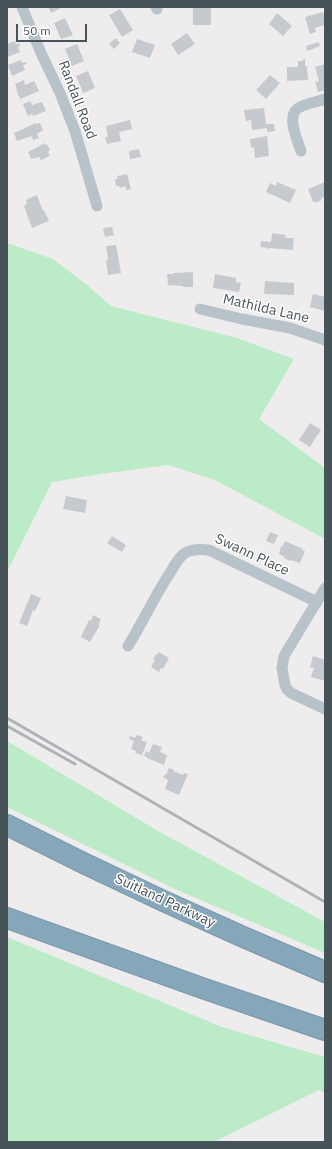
<!DOCTYPE html>
<style>
body{margin:0}
#map{position:relative;width:332px;height:1149px;overflow:hidden;background:#efeced;font-family:"IBM Plex Sans",sans-serif}
canvas{display:block}
.frame{position:absolute;inset:0;border:8px solid #465359;pointer-events:none}
.scale{position:absolute;left:16px;top:24px;width:71px;height:18px;box-sizing:border-box;border:2px solid #465359;border-top:0;padding-left:5px;font-size:12px;line-height:14px;white-space:nowrap;color:#465359;-webkit-text-stroke:3px #fff;paint-order:stroke}
</style>
<div id="map">
<canvas width="332" height="1149"></canvas>
<div class="frame"></div>
<div class="scale">50 m</div>
</div>
<script>
const ctx = document.querySelector('canvas').getContext('2d');
ctx.lineJoin = 'round';
function fillPath(path, color) { ctx.fillStyle = color; ctx.fill(path, 'evenodd'); }
function strokePath(path, color, width, dash) { ctx.strokeStyle = color; ctx.lineWidth = width; ctx.lineCap = dash ? 'butt' : 'round'; ctx.setLineDash(dash || []); ctx.stroke(path); }
function drawText(font, color, halo, rows, align = 'center') {
  ctx.font = font + ' "IBM Plex Sans",sans-serif'; ctx.lineWidth = 3; ctx.setLineDash([]); ctx.textBaseline = 'middle'; ctx.strokeStyle = halo; ctx.fillStyle = color; for (const [text, x, y, turn = 0] of rows) {
    ctx.save(); ctx.translate(x, y); ctx.rotate((+turn || 0) * Math.PI / 180); ctx.textAlign = isNaN(turn) ? turn : align; if (halo) ctx.strokeText(text, 0, 0); ctx.fillText(text, 0, 0); ctx.restore();
  }
}
fillPath(new Path2D(`
 M7,243L53,259L87,285L111,306L237,338L294,359L259,419L325,468V539L215,480L168,465L108,473L52,482L7,572Z
 M7,741L158,831L325,922V953L177,890L7,807Z
 M7,937L222,1027L325,1057V1093L319,1090L214,1142H7Z`), '#bcecc7');
fillPath(new Path2D(`
 M48,7H63L51,13Z
 M193,7H211V25H193Z
 M120,9L133,30L122,37L109,15Z
 M323,12L325,19V25L315,28L316,32L310,34L305,17Z
 M277,13L292,26L283,36L269,24Z
 M65,18L73,35L61,39L54,23Z
 M187,33L195,44L178,55L171,44Z
 M116,38L120,43L114,49L109,44Z
 M137,39L155,45L150,58L132,52Z
 M15,41L16,44L19,43L20,46L18,47L20,52L7,57V44Z
 M319,42L320,46L307,51L306,46Z
 M77,44L84,61L72,66L65,49Z
 M303,59H305V66H307L308,80L287,81V67H298V61H303Z
 M21,60L22,63L26,62L27,64L23,65L25,70L12,76L8,65Z
 M325,64V90L318,92L315,82L319,81L315,67Z
 M88,71L95,88L83,93L76,76Z
 M270,75L280,83L266,99L256,90Z
 M24,80L25,85L34,81L39,91L20,99L16,89H17L15,84Z
 M30,101L32,105L42,102L46,111L33,116L32,114L28,116L23,104Z
 M264,108L266,124H274L275,131L267,132V128L252,130L251,120L246,121L244,110Z
 M130,120L132,129L119,132L121,141L107,144L105,137H108L106,126Z
 M36,123V124L40,123L43,130L37,134L39,138L33,140L32,136L17,141L14,133Z
 M267,136L269,156L255,158L254,147L251,148L250,139Z
 M45,143V145L47,144L50,150L48,152L50,156L41,160L39,157L31,159L28,152Z
 M139,149L141,157L130,159L129,151Z
 M127,174L131,189L126,190V186L120,188L119,186H116L115,179H118L117,176Z
 M277,182L296,190L290,203L266,192L270,183L276,186Z
 M325,182V197L321,198L322,200L315,203V201L313,202L308,189Z
 M37,195L43,211L44,210L49,221L32,228L24,206L27,204L26,200Z
 M112,227L114,235L105,237L103,228Z
 M272,233L286,235L285,238H294L293,250L269,248V249H267L268,248L260,247L261,241L271,242Z
 M116,245L121,273L108,275L106,260H108L106,246Z
 M193,272V287H183V286L168,285L167,274H173V273Z
 M215,274L236,278V282L241,283L239,292L213,288Z
 M265,281L294,283V295L264,294Z
 M313,294L325,297V311L310,307Z
 M310,423L321,430L318,435H317L310,447L299,440Z
 M66,496L87,500L85,513L63,509Z
 M270,532L278,535L274,544L266,541Z
 M112,536L126,545L122,552L107,543Z
 M285,541L303,549L302,550L305,551L300,563L290,560V561L284,558L285,557L279,554L281,546L282,547Z
 M31,594L41,598L35,611L33,610L27,626L19,623Z
 M93,615L101,619L98,625H100L90,642L81,637L89,620L91,621Z
 M159,652L169,658L163,669L161,668L159,672L151,667L155,660L153,659L156,654L157,655Z
 M313,656L325,660V681L311,677L314,668L310,667Z
 M137,735L143,737L141,740L147,742L142,755L135,753L136,751L131,749L134,741L129,739L130,736L135,738Z
 M153,744L162,747L160,752L167,755L164,765L147,758V757L144,756L146,751L149,753Z
 M169,768L174,770L173,771L183,775L184,773L188,774L179,795L165,789L168,780L163,777L165,774L166,775Z`), '#c6cace');
const highway = new Path2D(`
 M7,825C111,878 217,927 325,972
 M7,918L202,988L325,1030`);
strokePath(highway, '#7192a6', 22);
strokePath(new Path2D(`
 M22,7L41,53L60,93L75,131L97,206
 M156,7L157,9
 M301,151C297,139 285,114 300,107C308,103 317,102 325,99
 M200,309L242,319L290,328L325,340
 M325,588L284,656L282,668L285,685L287,689L291,693L325,709
 M128,646C143,622 154,597 170,573C174,566 178,558 185,553C191,549 201,549 209,550L317,602`), '#b8c3c9', 11);
strokePath(highway, '#86a7ba', 20);
strokePath(new Path2D(`
 M7,718L325,902
 M7,726L75,764`), '#afb3b7', 3);
drawText('14px', '#465359', '#fff', [
 ["Randall Road",77,100,69],
 ["Mathilda Lane",266,309,13],
 ["Swann Place",252,555,25],
 ["Suitland Parkway",165,901,25]
]);
</script>
